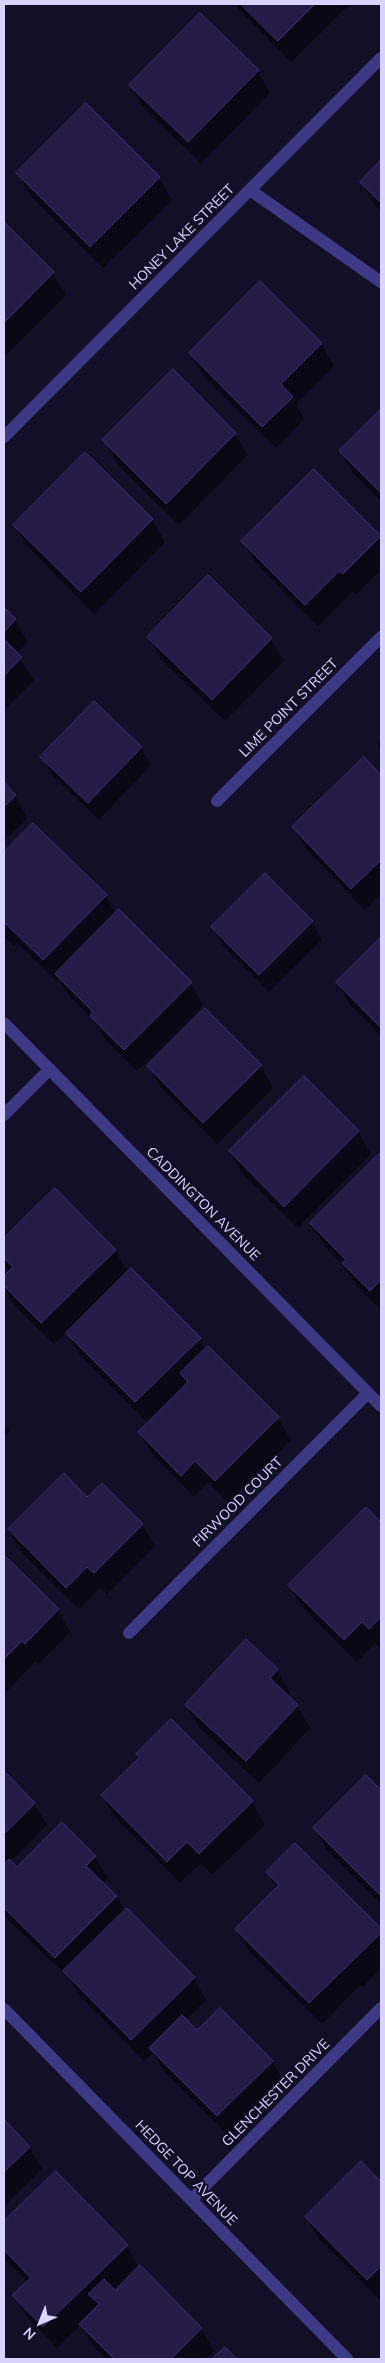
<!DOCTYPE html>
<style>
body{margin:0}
#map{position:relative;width:385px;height:2363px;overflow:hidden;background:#130f26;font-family:Mulish,sans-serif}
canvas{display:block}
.frame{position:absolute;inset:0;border:5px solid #d9d4ff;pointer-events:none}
.north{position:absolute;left:15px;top:2298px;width:50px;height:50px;-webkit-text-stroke:4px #130f26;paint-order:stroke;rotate:224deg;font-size:14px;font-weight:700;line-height:20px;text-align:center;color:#d9d4ff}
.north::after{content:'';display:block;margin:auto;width:18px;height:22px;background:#d9d4ff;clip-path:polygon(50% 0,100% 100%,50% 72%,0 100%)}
</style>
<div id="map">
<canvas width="385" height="2363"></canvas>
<div class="frame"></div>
<div class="north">N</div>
</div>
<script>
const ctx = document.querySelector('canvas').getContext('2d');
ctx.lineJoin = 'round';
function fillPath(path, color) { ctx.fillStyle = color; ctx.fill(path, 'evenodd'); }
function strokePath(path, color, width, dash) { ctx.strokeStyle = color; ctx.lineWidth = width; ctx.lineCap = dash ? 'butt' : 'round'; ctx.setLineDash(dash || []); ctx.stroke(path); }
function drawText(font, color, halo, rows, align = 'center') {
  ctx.font = font + ' Mulish,sans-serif'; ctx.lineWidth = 4; ctx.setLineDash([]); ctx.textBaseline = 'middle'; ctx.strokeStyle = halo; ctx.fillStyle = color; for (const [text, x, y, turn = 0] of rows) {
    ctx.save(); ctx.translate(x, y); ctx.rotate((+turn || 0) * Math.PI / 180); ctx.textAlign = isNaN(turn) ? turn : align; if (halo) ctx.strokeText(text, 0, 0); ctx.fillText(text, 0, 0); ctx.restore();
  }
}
fillPath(new Path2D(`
 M236,4H350L291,62L239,10Z
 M258,71L270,93L201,163L143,107L131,85Z
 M86,105L159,178L172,200L103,268L30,195L17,173Z
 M381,162V211L374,204L361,182Z
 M4,224L53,273L66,295L6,355L4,353Z
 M321,344L334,366L296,404L304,419L276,448L203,375L190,353Z
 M381,410V501L353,473L340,451Z
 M235,434L248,455L179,525L116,462L104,440Z
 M85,454L152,520L165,542L94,614L28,547L15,525Z
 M380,536L381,570L356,595L352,592L318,626L256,563L243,541Z
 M4,609L15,620L28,642L16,654L34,680L4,710Z
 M149,637L271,639L284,661L225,721L161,659Z
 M381,740V750L377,744Z
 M141,748L151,765L99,820L52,775L42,758Z
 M364,758L381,777V894L365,910L306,849L293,827Z
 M4,784L15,796L28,818L4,841Z
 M33,824L106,896L116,914L191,983L203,1005L137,1071L104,1038L95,1022L69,996L59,979L56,981L17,943L14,946L4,936V854Z
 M312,922L322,940L269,992L223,945L212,928Z
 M381,939V1036L350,1005L338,983Z
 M149,1066H261L273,1088L217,1144L161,1088Z
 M304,1078L358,1132L371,1154L298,1228L243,1174L230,1152Z
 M379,1155L381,1157V1310L356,1285L345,1267L324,1245L311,1223Z
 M55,1189L115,1250L128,1273L200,1339L206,1350L208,1347L278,1418L291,1440L228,1502L208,1482L194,1497L152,1454L139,1432L148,1423L80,1355L67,1332L54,1344L13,1303L4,1287V1278L10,1272L4,1262V1240Z
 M4,1421L10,1431L4,1437Z
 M102,1484L142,1525L155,1546L107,1594L100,1588L79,1609L22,1552L9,1530L87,1499Z
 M366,1509L381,1524V1649L375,1643L357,1662L302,1607L290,1585Z
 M4,1556L58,1610L70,1632L38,1665L35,1662L4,1694Z
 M277,1670L290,1692L286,1696L297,1706L310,1728L259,1783L199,1727L186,1705Z
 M171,1721L252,1802L265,1824L212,1875L201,1863L180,1883L115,1817L102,1795L140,1758L138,1754Z
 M4,1773L34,1804L47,1825L10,1862L17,1869L95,1857L108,1878L103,1884L116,1897L125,1912L194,1978L206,2000L186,2020L197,2032L272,2061L285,2083L230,2137L163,2070L153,2053L144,2061L78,1993L69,1978L4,1916Z
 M366,1777L381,1792V1904L327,1850L314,1828Z
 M295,1845L381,1930V1968L363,1987L360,1985L322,2024L249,1951L236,1930L277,1889L268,1872Z
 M4,2122L29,2147L42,2169L4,2206Z
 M361,2163L381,2183V2301L319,2239L306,2217Z
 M56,2172L127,2246L139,2268L201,2329L214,2351L205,2359H106L93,2346L81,2325L57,2348L27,2317L14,2295L28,2282L4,2258V2223Z`), '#0007');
const building = new Path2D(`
 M241,4H315L278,41Z
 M200,13L259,70L188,142L129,85Z
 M86,103L160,177L90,247L16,173Z
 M381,160V203L360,182Z
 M4,222L54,272L4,323Z
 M260,281L322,343L281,384L293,397L262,427L189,353Z
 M173,369L236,433L166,504L102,440Z
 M381,409V493L339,451Z
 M85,452L153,519L81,592L13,525Z
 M314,469L381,536L343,574L339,571L305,605L241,541Z
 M208,575L272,638L212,700L147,637Z
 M4,607L16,619L4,632Z
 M4,639L22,657L4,676Z
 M94,701L142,747L88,803L40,757Z
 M364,757L381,775V860L351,889L292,827Z
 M4,782L16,795L4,807Z
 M33,823L107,895L43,960L4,922V852Z
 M265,873L313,921L259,975L211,927Z
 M119,909L192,982L124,1050L90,1016L93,1012L55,974Z
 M381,937V1028L336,982Z
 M205,1008L262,1065L203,1123L147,1066Z
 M304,1076L359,1131L284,1207L229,1151Z
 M379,1154L381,1155V1280L370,1291L342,1263L346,1260L310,1223Z
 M55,1188L116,1250L41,1323L4,1286V1276L13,1267L4,1258V1238Z
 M131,1268L201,1338L135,1402L66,1333Z
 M208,1346L279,1417L215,1481L195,1461L181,1476L138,1432L188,1382L180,1373Z
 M64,1473L87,1497L102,1483L143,1524L94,1573L87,1567L66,1588L8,1529Z
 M366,1507L381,1522V1617L369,1629L362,1622L344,1640L288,1585Z
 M4,1555L59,1609L25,1644L22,1641L4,1659Z
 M246,1639L278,1669L270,1678L298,1705L246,1761L185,1705Z
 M171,1719L253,1801L199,1854L187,1842L167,1862L101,1795L140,1757L136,1754Z
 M4,1771L35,1803L4,1834Z
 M366,1775L381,1790V1896L313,1828Z
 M62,1822L96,1856L86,1866L117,1896L55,1958L4,1908V1864L9,1859L17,1867Z
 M295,1843L381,1928V1933L309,2003L235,1929L279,1885L266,1872Z
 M127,1908L195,1977L131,2040L63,1971Z
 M220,2008L273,2061L217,2116L149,2048L182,2015L197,2030Z
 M4,2119L30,2147L4,2172Z
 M361,2161L381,2182V2266L367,2280L305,2217Z
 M56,2171L128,2245L43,2327L12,2295L31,2278L4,2250V2221Z
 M140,2265L202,2328L171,2359H114L79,2324L99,2304L88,2294L104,2279L115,2290Z
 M225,2347L237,2359H212Z`);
fillPath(building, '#241b47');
strokePath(building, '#3b2d73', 1);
strokePath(new Path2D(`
 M250,190L381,282
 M4,437L381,58
 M217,801L381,637
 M4,1023L381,1406
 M4,1115L50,1069
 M129,1633L368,1393
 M4,2009L347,2359
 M191,2200L381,2008`), '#3d3a85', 12);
drawText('14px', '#d9d4ff', '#130f26', [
 ["HONEY LAKE STREET",182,237,-45],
 ["LIME POINT STREET",289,708,-45],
 ["CADDINGTON AVENUE",203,1204,45],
 ["FIRWOOD COURT",238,1502,-45],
 ["GLENCHESTER DRIVE",276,2093,-45],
 ["HEDGE TOP AVENUE",186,2173,46]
]);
</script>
